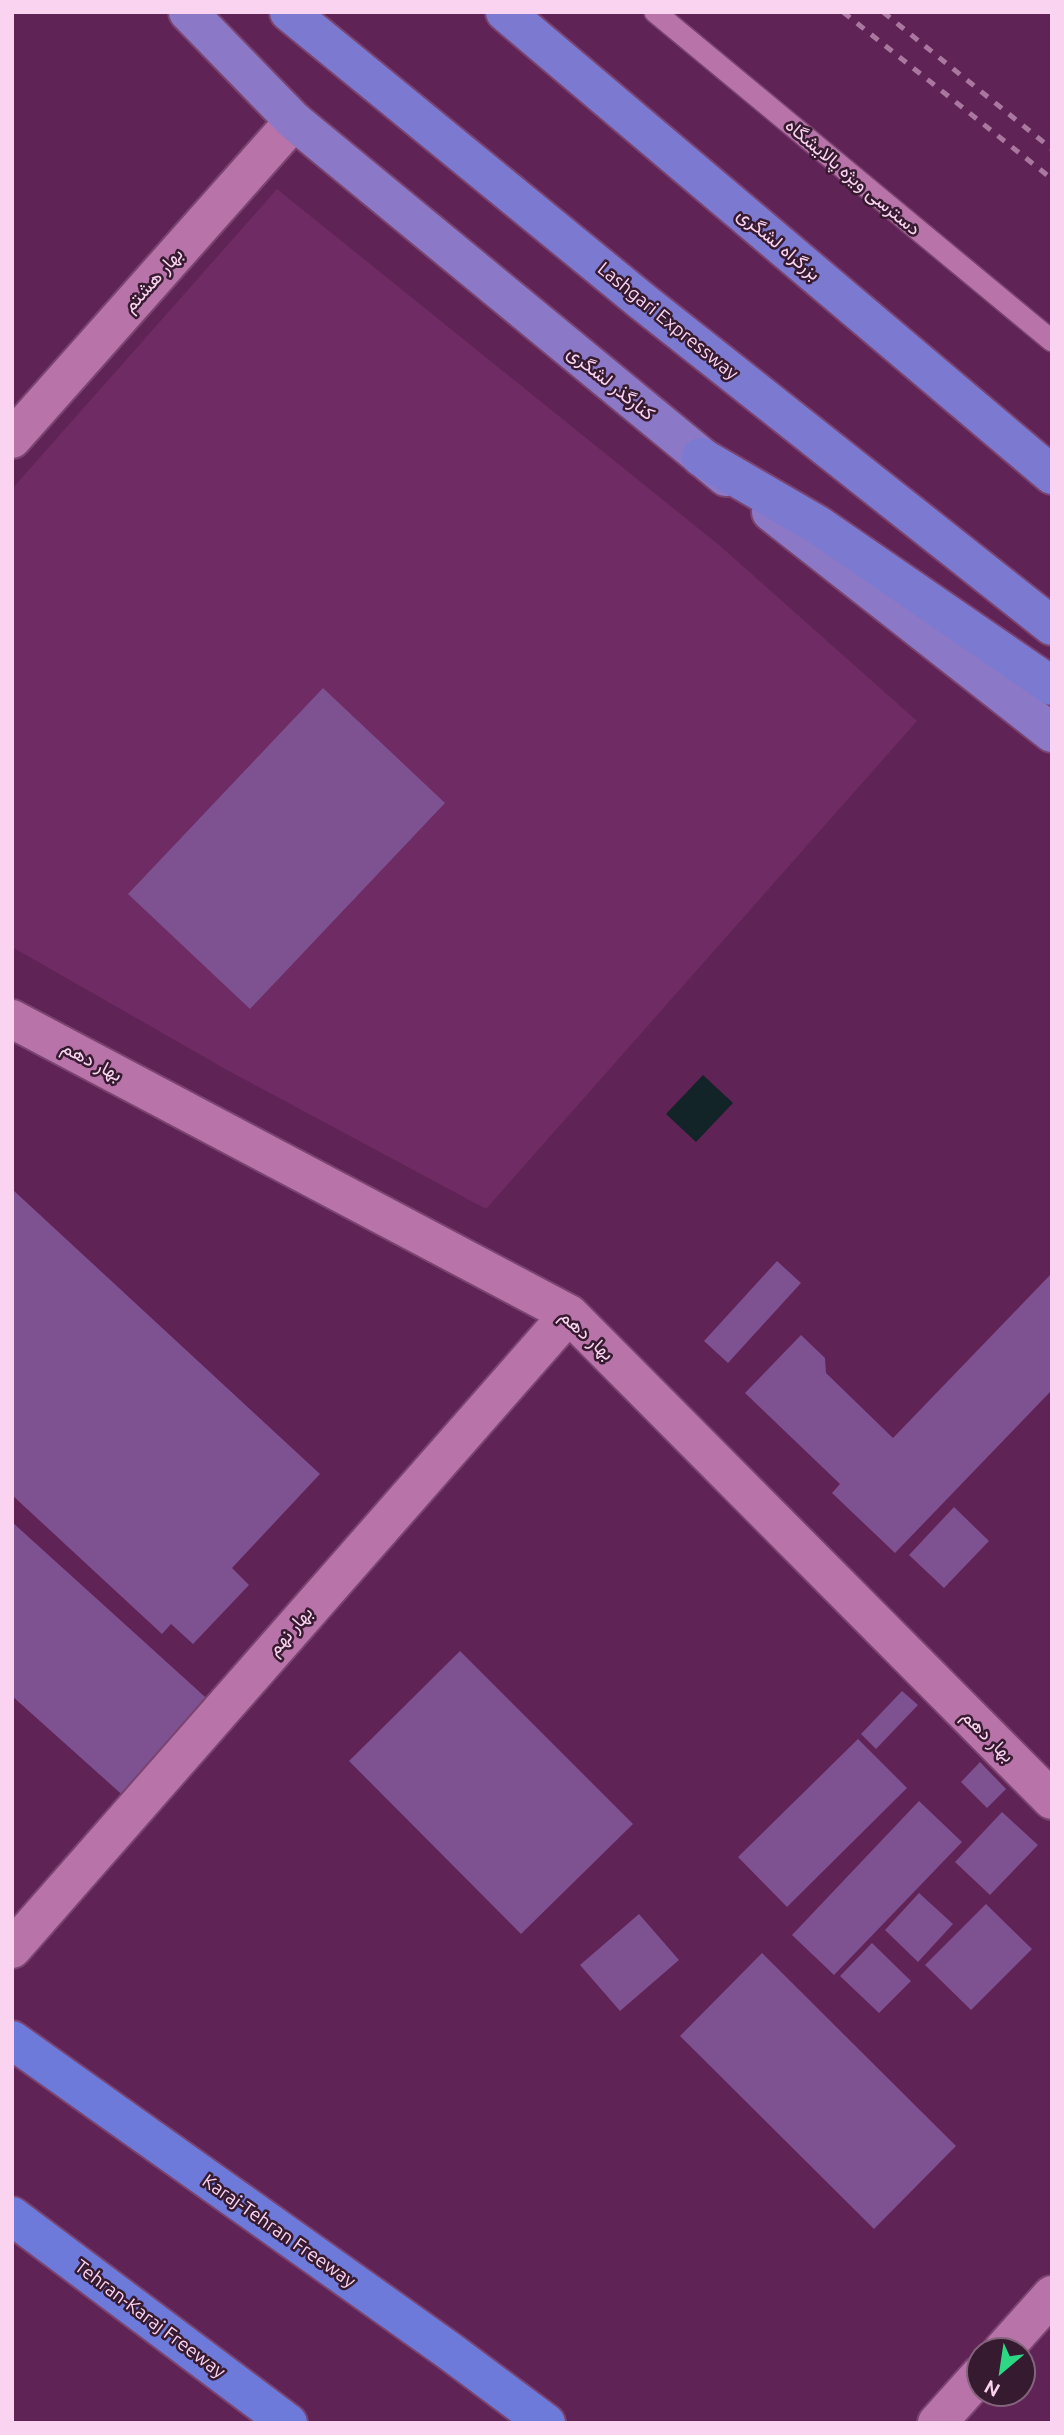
<!DOCTYPE html>
<meta charset="utf-8">
<style>
body{margin:0}
#map{position:relative;width:1064px;height:2435px;overflow:hidden;background:#602355;font-family:Ubuntu,sans-serif}
canvas{display:block}
.frame{position:absolute;inset:0;border:14px solid #f9d3ef;pointer-events:none}
.north{position:absolute;left:966px;top:2337px;width:70px;height:70px;box-sizing:border-box;background:#361a30;border:2px solid #84647c;border-radius:50%;rotate:209deg;font-size:19px;font-weight:700;line-height:28px;text-align:center;color:#f9d3ef}
.north::after{content:'';display:block;margin:auto;width:24px;height:32px;background:#2cd884;clip-path:polygon(50% 0,100% 100%,50% 72%,0 100%)}
</style>
<div id="map">
<canvas width="1064" height="2435"></canvas>
<div class="frame"></div>
<div class="north">N</div>
</div>
<script>
const ctx = document.querySelector('canvas').getContext('2d');
ctx.lineJoin = 'round';
function fillPath(path, color) { ctx.fillStyle = color; ctx.fill(path, 'evenodd'); }
function strokePath(path, color, width, dash) { ctx.strokeStyle = color; ctx.lineWidth = width; ctx.lineCap = dash ? 'butt' : 'round'; ctx.setLineDash(dash || []); ctx.stroke(path); }
function drawText(font, color, halo, rows, align = 'center') {
  ctx.font = font + ' Ubuntu,Vazirmatn,sans-serif'; ctx.lineWidth = 5; ctx.setLineDash([]); ctx.textBaseline = 'middle'; ctx.strokeStyle = halo; ctx.fillStyle = color; for (const [text, x, y, turn = 0] of rows) {
    ctx.save(); ctx.translate(x, y); ctx.rotate((+turn || 0) * Math.PI / 180); ctx.textAlign = isNaN(turn) ? turn : align; if (halo) ctx.strokeText(text, 0, 0); ctx.fillText(text, 0, 0); ctx.restore();
  }
}
fillPath(new Path2D(`
 M277,189L719,545L917,721L486,1209L227,1070L12,947V489Z`), '#6f2b63');
fillPath(new Path2D(`
 M703,1075L733,1103L696,1142L666,1114Z`), '#122428');
fillPath(new Path2D(`
 M323,688L445,803L250,1009L128,894Z
 M12,1189L320,1474L232,1568L249,1585L193,1644L171,1624L162,1634L12,1495Z
 M777,1261L801,1283L728,1363L704,1341Z
 M1052,1273V1390L895,1553L832,1493L840,1484L745,1393L801,1335L825,1358L826,1373L893,1438Z
 M954,1507L989,1541L944,1588L909,1555Z
 M12,1522L214,1705L128,1800L12,1696Z
 M460,1651L633,1824L521,1934L349,1761Z
 M902,1691L918,1705L876,1749L861,1734Z
 M858,1739L907,1788L787,1907L738,1857Z
 M980,1762L1006,1789L987,1808L961,1782Z
 M919,1801L962,1842L834,1975L792,1935Z
 M1002,1812L1038,1845L990,1895L955,1862Z
 M919,1893L953,1924L918,1962L885,1930Z
 M986,1904L1032,1949L971,2010L925,1965Z
 M639,1914L679,1960L620,2011L580,1965Z
 M872,1943L911,1981L879,2013L840,1976Z
 M762,1953L956,2146L874,2229L680,2036Z`), '#7e5190');
const service = new Path2D(`
 M655,12L1052,341`);
const minor = new Path2D(`
 M12,439L294,121
 M12,1019L569,1314L1052,1800
 M12,1949L569,1314
 M1002,2351L1052,2295
 M937,2423L980,2375`);
const primary = new Path2D(`
 M188,12L294,121L726,477
 M771,512L1052,733`);
const trunk = new Path2D(`
 M289,12L643,302L1052,626
 M505,12L1052,475
 M701,457L818,525L1052,686`);
const motorway = new Path2D(`
 M12,2040L448,2350L546,2423
 M12,2216L288,2423`);
strokePath(service, '#7a4370', 24);
strokePath(minor, '#7a4370', 42);
strokePath(primary, '#7a4370', 42);
strokePath(trunk, '#7a4370', 42);
strokePath(motorway, '#7a4370', 42);
strokePath(service, '#b874a9', 21);
strokePath(minor, '#b874a9', 38);
strokePath(primary, '#8b78c6', 38);
strokePath(trunk, '#7c79d0', 38);
strokePath(motorway, '#6d7ada', 38);
strokePath(new Path2D(`
 M843,12L1052,179
 M883,12L1052,149`), '#a9779f', 5, [9, 9]);
drawText('19px', '#f9d3ef', '#361a30', [
 ["دسترسی ویژه پالایشگاه",853,177,40],
 ["بزرگراه لشگری",779,244,40],
 ["بهار هشتم",153,280,-48],
 ["Lashgari Expressway",668,321,39],
 ["کنارگذر لشگری",611,383,39],
 ["بهار دهم",92,1061,28],
 ["بهار دهم",587,1335,42],
 ["بهار نهم",290,1631,-49],
 ["بهار دهم",988,1736,45],
 ["Karaj-Tehran Freeway",279,2231,35],
 ["Tehran-Karaj Freeway",150,2319,37]
]);
</script>
